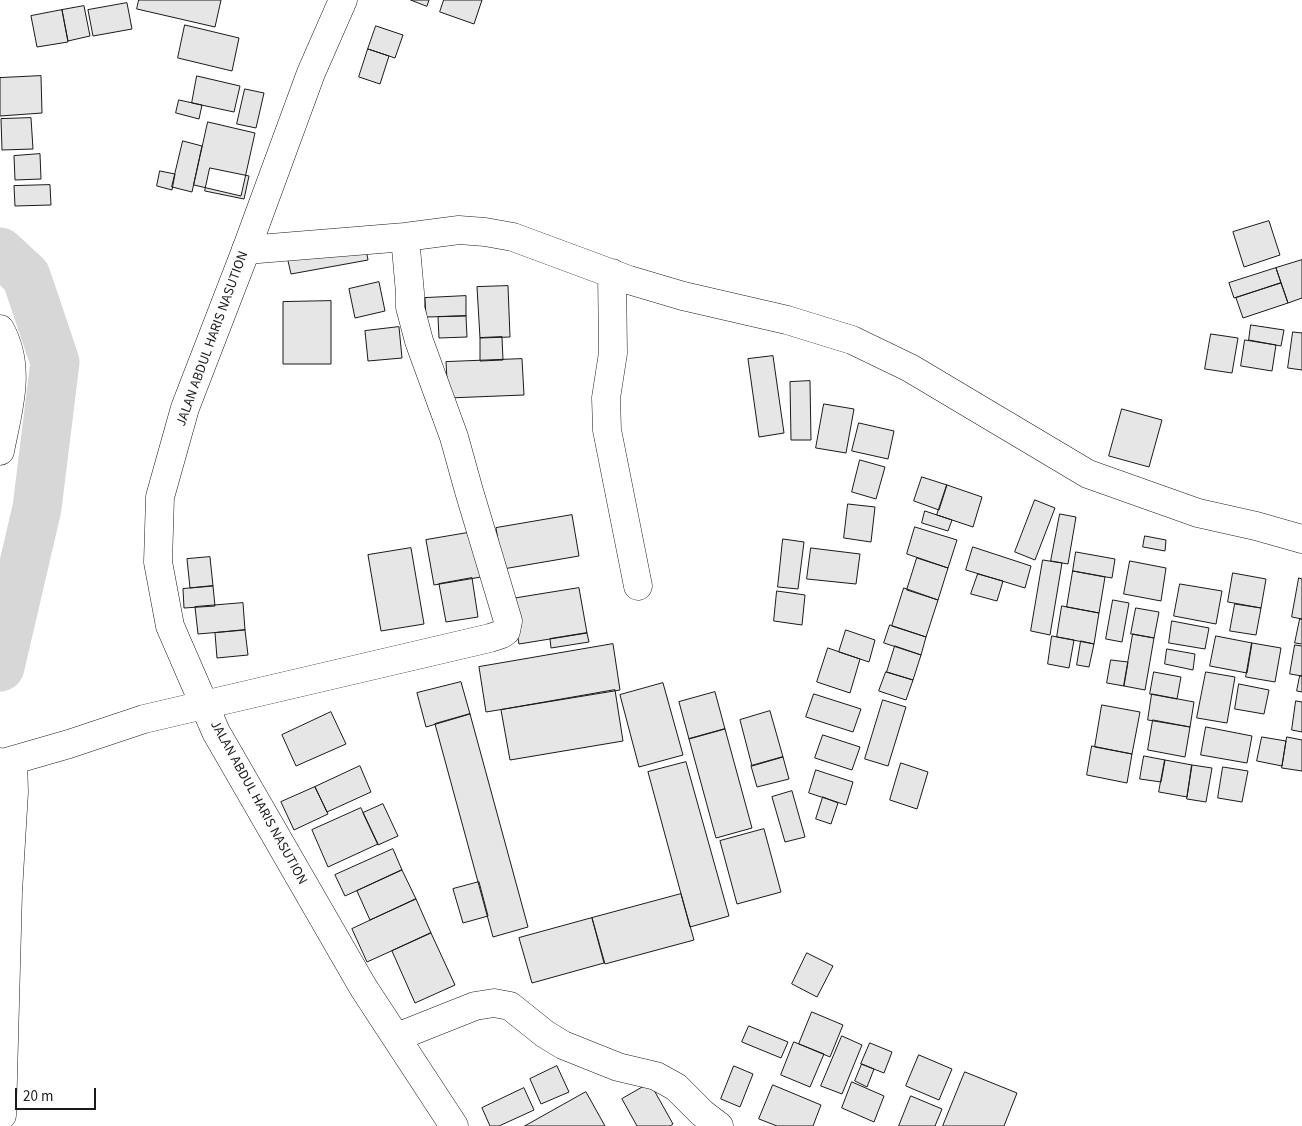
<!DOCTYPE html>
<style>
body{margin:0}
#map{position:relative;width:1302px;height:1126px;overflow:hidden;background:#fff;font-family:"Source Sans 3",sans-serif}
canvas{display:block}
.scale{position:absolute;left:15px;top:1088px;width:81px;height:22px;box-sizing:border-box;border:2px solid #1a1a1a;border-top:0;padding-left:6px;font-size:15px;line-height:18px;white-space:nowrap;color:#1a1a1a;-webkit-text-stroke:4px #fff;paint-order:stroke}
</style>
<div id="map">
<canvas width="1302" height="1126"></canvas>
<div class="scale">20 m</div>
</div>
<script>
const ctx = document.querySelector('canvas').getContext('2d');
ctx.lineJoin = 'round';
function strokePath(path, color, width, dash) { ctx.strokeStyle = color; ctx.lineWidth = width; ctx.lineCap = dash ? 'butt' : 'round'; ctx.setLineDash(dash || []); ctx.stroke(path); }
function fillPath(path, color) { ctx.fillStyle = color; ctx.fill(path, 'evenodd'); }
function drawText(font, color, halo, rows, align = 'center') {
  ctx.font = font + ' "Source Sans 3",sans-serif'; ctx.lineWidth = 4; ctx.setLineDash([]); ctx.textBaseline = 'middle'; ctx.strokeStyle = halo; ctx.fillStyle = color; for (const [text, x, y, turn = 0] of rows) {
    ctx.save(); ctx.translate(x, y); ctx.rotate((+turn || 0) * Math.PI / 180); ctx.textAlign = isNaN(turn) ? turn : align; if (halo) ctx.strokeText(text, 0, 0); ctx.fillText(text, 0, 0); ctx.restore();
  }
}
strokePath(new Path2D(`
 M0,252L26,276L55,362L37,508L0,667`), '#d7d7d7', 49);
const building = new Path2D(`
 M139,0H221L215,27L137,9Z
 M411,0H429L427,6Z
 M444,0H482L474,24L440,12Z
 M127,3L132,29L93,36L88,10Z
 M84,6L90,36L68,41L62,10Z
 M62,10L68,42L37,47L31,16Z
 M185,25L239,38L232,71L178,58Z
 M376,26L403,35L395,58L368,49Z
 M368,49L389,56L380,84L359,77Z
 M41,76L42,113L0,116V78Z
 M197,76L240,86L234,112L192,103Z
 M245,89L264,93L256,128L237,124Z
 M179,100L202,105L199,119L176,113Z
 M31,118L33,149L2,150L1,119Z
 M208,122L255,133L241,196L194,185Z
 M183,141L202,146L192,192L172,187Z
 M40,154L41,179L15,180L14,156Z
 M210,168L249,176L244,199L205,191Z
 M160,171L175,174L172,190L157,186Z
 M50,185L51,205L15,206L14,186Z
 M1269,221L1280,255L1244,267L1233,232Z
 M364,238L368,260L291,274L286,252Z
 M1302,260V298L1288,303L1276,268Z
 M1276,268L1281,283L1234,298L1229,283Z
 M379,282L385,311L355,318L349,289Z
 M1281,283L1288,303L1243,318L1236,298Z
 M508,286L510,337L480,338L477,287Z
 M466,296V316L426,317L425,298Z
 M331,301V364H283V302Z
 M466,316L467,337L439,338L438,317Z
 M1251,325L1284,330L1281,346L1249,340Z
 M399,327L402,358L368,361L365,331Z
 M1293,332L1302,333V370L1288,368Z
 M1211,334L1238,338L1232,373L1205,369Z
 M502,337L503,360L480,361V338Z
 M1245,340L1276,345L1272,371L1241,366Z
 M773,356L784,433L759,437L748,359Z
 M522,359L524,395L448,398L446,362Z
 M810,381L811,440H791L790,382Z
 M824,404L854,409L846,453L816,448Z
 M1122,409L1162,420L1149,467L1109,456Z
 M859,423L894,431L888,459L852,451Z
 M860,460L885,467L876,499L852,492Z
 M922,477L947,485L939,510L914,501Z
 M947,485L982,497L973,527L937,515Z
 M1035,500L1055,508L1035,560L1015,552Z
 M848,504L875,507L871,542L844,538Z
 M925,511L952,520L948,531L922,523Z
 M1060,514L1076,517L1068,564L1051,561Z
 M572,515L579,556L503,569L496,528Z
 M915,527L957,540L948,568L907,554Z
 M473,532L481,577L434,585L426,540Z
 M1145,536L1166,540L1165,551L1143,547Z
 M783,539L804,542L798,589L778,587Z
 M973,547L1031,566L1025,588L966,570Z
 M411,548L424,624L381,631L368,555Z
 M811,548L860,554L856,584L807,579Z
 M1076,552L1115,559L1112,578L1073,571Z
 M210,557L213,586L190,588L187,559Z
 M917,558L948,568L938,600L907,590Z
 M1043,560L1062,563L1050,635L1031,631Z
 M1130,561L1166,568L1161,601L1124,594Z
 M1073,571L1105,577L1099,613L1067,607Z
 M1233,573L1266,579L1261,608L1228,602Z
 M978,574L1003,581L997,601L971,594Z
 M472,578L478,617L446,622L439,584Z
 M1299,578L1302,579V619L1292,617Z
 M1180,584L1222,591L1216,624L1174,616Z
 M213,586L215,606L184,608L183,589Z
 M579,588L587,633L519,644L511,599Z
 M904,588L938,600L926,637L892,626Z
 M777,591L805,595L802,625L774,621Z
 M1113,600L1129,603L1122,642L1106,639Z
 M243,603L245,630L198,634L195,607Z
 M1235,604L1261,608L1256,635L1230,631Z
 M1062,606L1099,613L1094,644L1057,637Z
 M1136,608L1159,612L1154,638L1131,634Z
 M1300,619H1302V644L1295,643Z
 M1172,621L1209,628L1205,649L1169,643Z
 M890,625L926,637L921,655L884,643Z
 M245,630L248,655L217,658L215,633Z
 M846,630L875,640L869,662L839,652Z
 M587,633L589,642L551,648L550,639Z
 M1133,634L1154,638L1145,690L1124,686Z
 M1052,636L1074,640L1069,668L1048,664Z
 M1216,636L1252,643L1247,673L1210,666Z
 M1081,641L1094,644L1089,667L1077,665Z
 M1252,643L1281,648L1275,682L1246,677Z
 M613,644L620,690L486,712L479,667Z
 M1295,645L1302,646V676L1290,674Z
 M895,646L921,655L913,680L887,672Z
 M828,648L860,659L850,693L817,682Z
 M1167,649L1195,654L1193,670L1165,664Z
 M1111,660L1128,662L1124,686L1107,683Z
 M886,672L913,680L906,700L879,691Z
 M1154,672L1181,677L1177,699L1150,694Z
 M1206,672L1235,677L1227,723L1197,718Z
 M1300,676H1302V692L1297,691Z
 M461,682L470,714L426,727L417,693Z
 M663,683L683,755L639,767L620,695Z
 M1239,684L1269,690L1264,714L1235,709Z
 M615,690L623,741L510,760L501,710Z
 M715,692L725,729L689,739L679,702Z
 M814,694L861,709L853,732L806,717Z
 M1152,694L1194,702L1190,727L1148,720Z
 M883,700L906,707L888,766L865,759Z
 M1296,701L1302,702V732L1292,730Z
 M1102,705L1140,712L1132,754L1095,747Z
 M770,711L783,757L752,766L740,720Z
 M331,712L346,744L296,766L282,735Z
 M470,714L528,927L493,937L435,724Z
 M1153,720L1190,727L1185,757L1148,750Z
 M1206,727L1252,736L1247,763L1201,755Z
 M725,729L752,828L716,838L689,739Z
 M823,735L860,747L852,770L815,758Z
 M1262,737L1286,741L1282,766L1257,761Z
 M1287,737L1302,740V771L1282,768Z
 M1092,746L1132,754L1127,783L1087,775Z
 M1144,756L1165,760L1161,782L1140,779Z
 M783,757L789,779L757,787L751,766Z
 M1165,760L1192,765L1187,797L1159,792Z
 M686,762L729,916L690,927L648,772Z
 M901,763L928,772L917,809L890,800Z
 M1192,765L1212,768L1206,802L1187,799Z
 M360,766L371,792L327,812L315,787Z
 M1223,767L1248,771L1242,802L1218,798Z
 M816,770L853,782L846,805L809,793Z
 M315,787L328,814L294,830L281,802Z
 M792,791L805,837L785,842L772,797Z
 M823,797L838,803L831,824L816,819Z
 M383,804L398,836L378,845L363,813Z
 M361,808L378,844L328,867L312,830Z
 M764,829L781,892L737,904L720,841Z
 M393,849L402,870L345,896L335,875Z
 M402,870L416,899L370,920L357,891Z
 M479,882L488,916L463,923L453,889Z
 M681,894L694,940L605,964L592,918Z
 M416,899L431,933L367,962L352,929Z
 M592,918L604,963L532,983L519,938Z
 M431,933L455,985L415,1003L392,951Z
 M807,953L833,966L817,997L792,984Z
 M812,1012L843,1025L830,1057L799,1044Z
 M749,1026L788,1042L781,1058L742,1042Z
 M842,1036L862,1045L842,1094L821,1086Z
 M794,1042L824,1054L810,1087L781,1075Z
 M870,1043L892,1052L884,1073L861,1064Z
 M919,1055L952,1069L939,1100L906,1086Z
 M862,1064L874,1069L867,1087L855,1081Z
 M557,1066L569,1092L541,1104L530,1079Z
 M734,1066L753,1074L740,1107L721,1099Z
 M965,1072L1017,1093L1004,1126H943Z
 M852,1082L884,1096L874,1122L842,1108Z
 M650,1083L673,1124L670,1126H637L622,1099Z
 M773,1085L821,1105L813,1126H777L759,1119Z
 M524,1088L534,1110L499,1126H490L482,1108Z
 M586,1092L605,1126H525Z
 M911,1096L942,1109L935,1126H899Z`);
fillPath(building, '#e6e6e6');
strokePath(building, '#1a1a1a', 1);
const minor = new Path2D(`
 M246,250L405,237L459,230L485,232L513,237L629,280L683,296L787,320L852,340L910,368L1088,474L1198,513L1256,526L1302,539
 M612,273L613,353L606,398L607,430L638,586
 M0,329C22,368 8,410 0,451
 M0,762L3,763L69,744L144,719L490,638L502,634L506,631L508,621L469,491L454,437L419,341L410,307V293L405,237
 M397,1037L475,1006L494,1003L510,1006L545,1034L563,1045L618,1067L656,1076L676,1087L702,1113L719,1126
 M2,1115L8,892L14,792L13,760`);
const major = new Path2D(`
 M343,0L311,73L246,250L185,408L160,497L158,562L170,626L216,732L363,987L454,1126`);
strokePath(minor, '#1a1a1a', 29);
strokePath(major, '#1a1a1a', 29);
strokePath(minor, '#fff', 28);
strokePath(major, '#fff', 28);
drawText('14px', '#1a1a1a', '#fff', [
 ["JALAN ABDUL HARIS NASUTION",213,339,-70],
 ["JALAN ABDUL HARIS NASUTION",258,803,61]
]);
</script>
